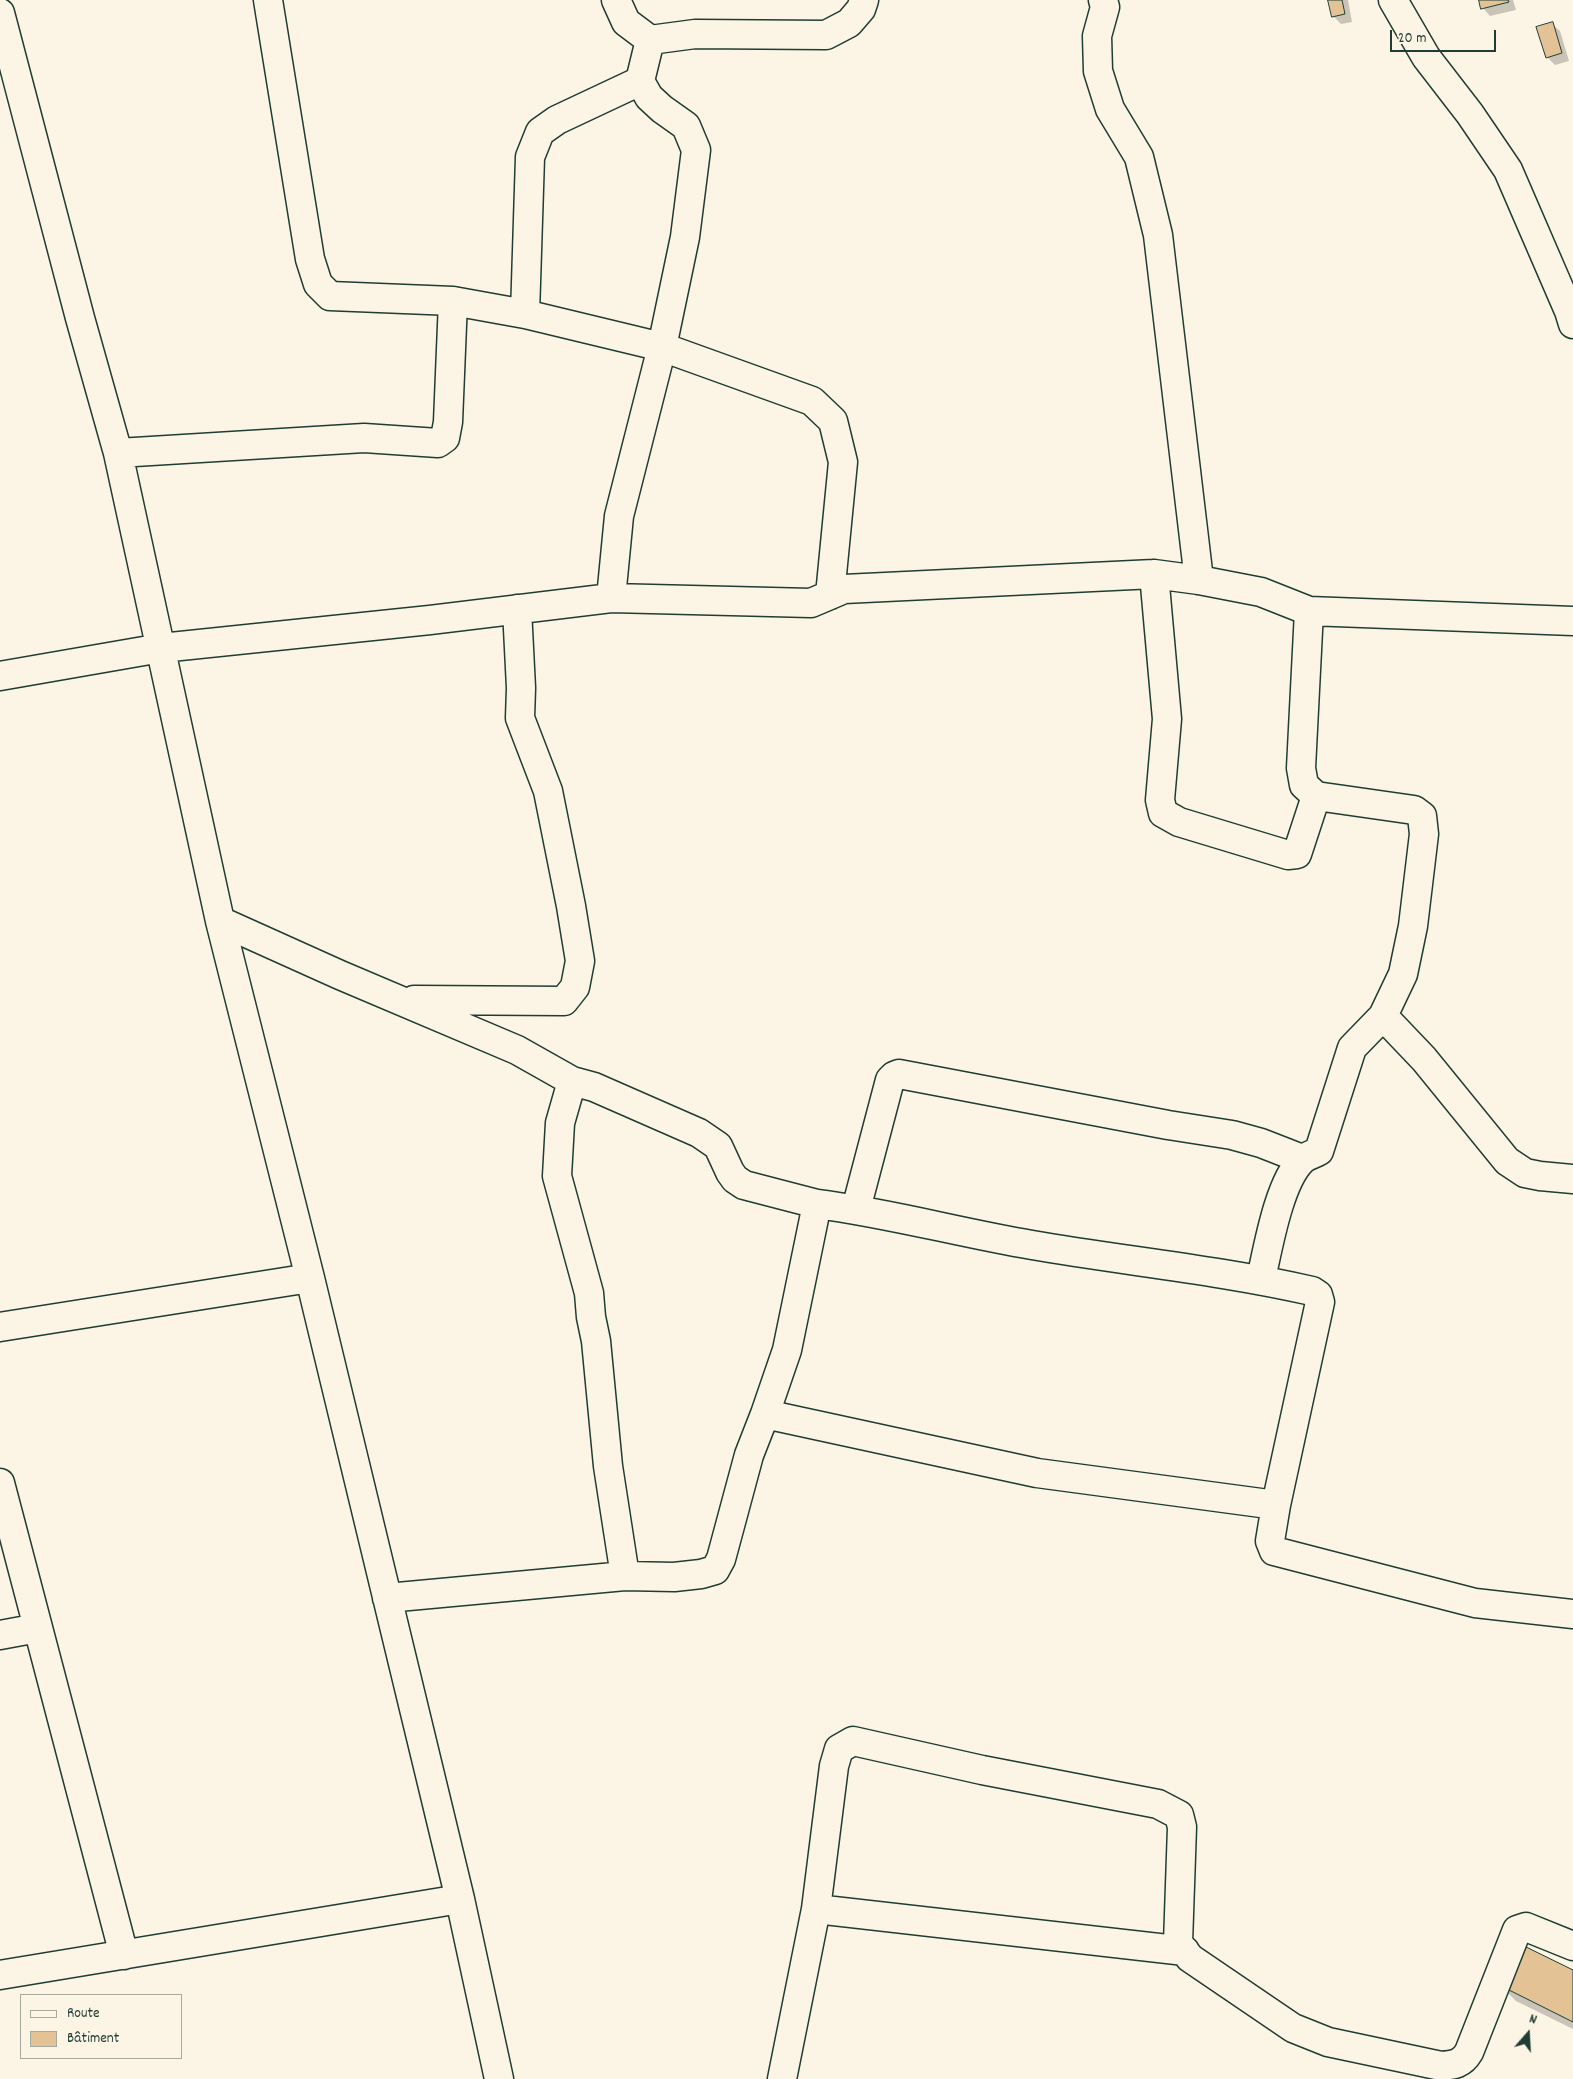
<!DOCTYPE html>
<meta charset="utf-8">
<style>
body{margin:0}
#map{position:relative;width:1573px;height:2079px;overflow:hidden;background:#fcf5e5;font-family:Dekko,sans-serif}
canvas{display:block}
.legend{position:absolute;left:20px;top:1994px;width:162px;height:65px;box-sizing:border-box;background:#fcf5e5;border:1px solid #a4ab9e;margin:0;padding:6px 9px;list-style:none;font-size:15px;color:#1f3d34}
.legend li{display:flex;align-items:center;gap:10px;height:25px}
.legend b{width:25px;border:1px solid #a4ab9e}
.north{position:absolute;left:1503px;top:2009px;width:50px;height:50px;-webkit-text-stroke:4px #fcf5e5;paint-order:stroke;rotate:19deg;font-size:14px;font-weight:700;line-height:20px;text-align:center;color:#1f3d34}
.north::after{content:'';display:block;margin:auto;width:18px;height:22px;background:#1f3d34;clip-path:polygon(50% 0,100% 100%,50% 72%,0 100%)}
.scale{position:absolute;left:1390px;top:30px;width:106px;height:22px;box-sizing:border-box;border:2px solid #1f3d34;border-top:0;padding-left:6px;font-size:15px;line-height:18px;white-space:nowrap;color:#1f3d34;-webkit-text-stroke:4px #fcf5e5;paint-order:stroke}
</style>
<div id="map">
<canvas width="1573" height="2079"></canvas>
<ul class="legend">
<li><b style="height:6px;background:#fcf5e5"></b>Route</li>
<li><b style="height:14px;background:#e3c396"></b>Bâtiment</li>
</ul>
<div class="north">N</div>
<div class="scale">20 m</div>
</div>
<script>
const ctx = document.querySelector('canvas').getContext('2d');
ctx.lineJoin = 'round';
function fillPath(path, color) { ctx.fillStyle = color; ctx.fill(path, 'evenodd'); }
function strokePath(path, color, width, dash) { ctx.strokeStyle = color; ctx.lineWidth = width; ctx.lineCap = dash ? 'butt' : 'round'; ctx.setLineDash(dash || []); ctx.stroke(path); }
fillPath(new Path2D(`
 M1330,0H1348L1352,22L1341,24L1333,16Z
 M1480,0H1513L1516,10L1490,16L1483,8Z
 M1552,24L1560,31L1569,61L1555,65L1547,57Z
 M1573,1971V2029L1516,2001L1500,1985Z`), '#0003');
const building = new Path2D(`
 M1328,0H1342L1345,14L1332,17Z
 M1479,0H1508L1509,2L1481,9Z
 M1553,22L1562,53L1546,58L1536,27Z
 M1520,1944L1573,1970V2022L1499,1985Z`);
fillPath(building, '#e3c396');
strokePath(building, '#1f3d34', 1);
const minor = new Path2D(`
 M268,0L310,259L318,284L330,296L453,301L525,314L662,347L812,401L833,421L843,462L830,595
 M616,0L626,22L650,40L695,34L826,35L849,23L861,9L864,0
 M1103,0L1105,7L1097,36L1098,71L1110,109L1139,157L1158,235L1199,580
 M1393,0L1426,57L1470,114L1508,170L1569,311L1573,324
 M0,13L80,318L118,453L220,921L310,1278L460,1899L499,2079
 M525,314L530,157L540,132L557,120L640,81
 M118,453L364,438L438,443L445,438L448,422L453,301
 M1154,574L1167,719L1160,800L1163,813L1179,822L1288,855L1297,854L1316,796
 M611,598L619,516L662,347L685,237L696,150L686,126L662,109L649,97L640,81L650,40
 M0,676L161,648L430,620L611,598L811,603L844,589L1154,574L1199,580L1261,592L1309,611L1573,621
 M220,921L340,975L517,1050L572,1081L594,1087L699,1133L718,1146L730,1172L735,1179L744,1185L817,1204L787,1350L765,1414L1037,1473L1276,1505L1270,1541L1274,1551L1475,1603L1573,1614
 M414,1000L564,1001L575,987L580,961L571,906L548,791L520,718L521,688L517,609
 M1383,1016L1424,1059L1507,1161L1525,1173L1540,1176L1573,1179
 M572,1081L560,1123L557,1176L589,1293L591,1317L596,1341L608,1466L625,1576
 M817,1204C889,1213 960,1233 1032,1245C1125,1261 1219,1270 1312,1291L1318,1295L1320,1302L1276,1505
 M856,1209L890,1080L894,1076L899,1074L1168,1125L1232,1135L1261,1143L1302,1159
 M1261,1279C1268,1248 1279,1182 1302,1160C1306,1156 1314,1154 1319,1151L1352,1048L1383,1016L1403,974L1413,926L1424,834L1422,816L1414,810L1316,796L1304,785L1301,768L1309,611
 M0,1327L310,1278
 M0,1483L124,1955
 M387,1598L625,1576L674,1577L701,1574L715,1570L721,1559L749,1455L765,1414
 M0,1635L38,1628
 M816,1909L1185,1951
 M0,1975L460,1899
 M782,2079L816,1909L834,1766L839,1749L853,1741L982,1770L1158,1804L1179,1815L1182,1827L1178,1943L1190,1958L1293,2028L1328,2042L1441,2066C1454,2065 1462,2064 1469,2052L1517,1930L1526,1927L1573,1946`);
strokePath(minor, '#1f3d34', 31);
strokePath(minor, '#fcf5e5', 28);
</script>
